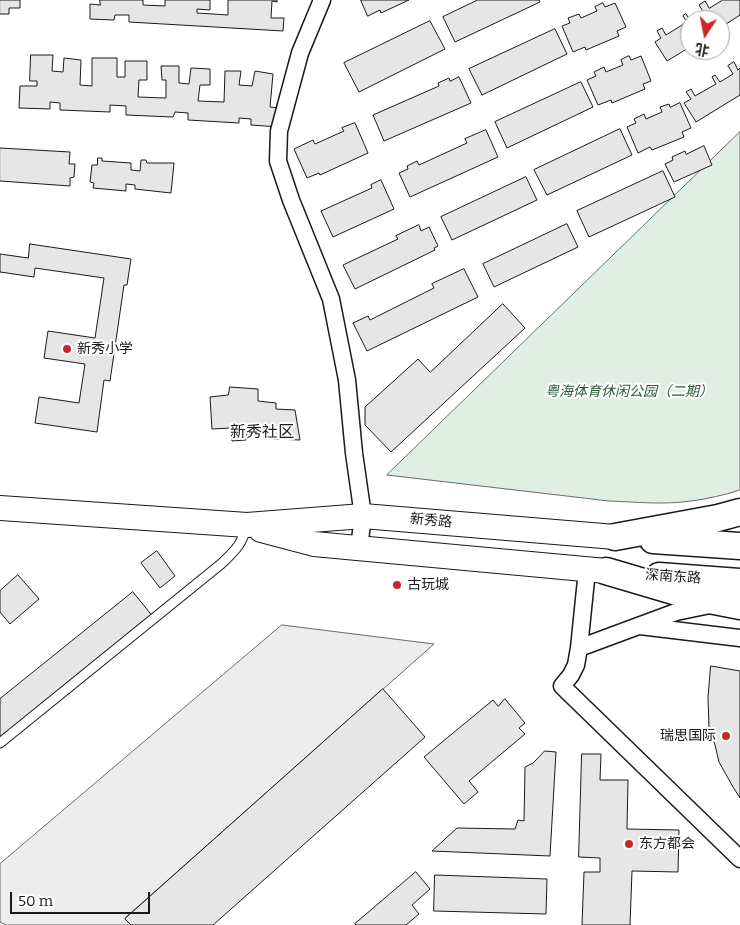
<!DOCTYPE html>
<meta charset="utf-8">
<style>
body{margin:0}
#map{position:relative;width:740px;height:925px;overflow:hidden;background:#fff;font-family:Bitter,"Noto Sans SC",serif}
canvas{display:block}
.north{position:absolute;left:680px;top:10px;width:50px;height:50px;box-sizing:border-box;background:#fff;border:1px solid #a3a3a3;border-radius:50%;rotate:191deg;font-size:14px;font-weight:700;line-height:20px;text-align:center;color:#1a1a1a}
.north::after{content:'';display:block;margin:auto;width:18px;height:22px;background:#c62828;clip-path:polygon(50% 0,100% 100%,50% 72%,0 100%)}
.scale{position:absolute;left:10px;top:892px;width:140px;height:22px;box-sizing:border-box;border:2px solid #1a1a1a;border-top:0;padding-left:6px;font-size:15px;line-height:18px;white-space:nowrap;color:#1a1a1a;-webkit-text-stroke:4px #fff;paint-order:stroke}
</style>
<div id="map">
<canvas width="740" height="925"></canvas>
<div class="north">北</div>
<div class="scale">50 m</div>
</div>
<script>
const ctx = document.querySelector('canvas').getContext('2d');
ctx.lineJoin = 'round';
function fillPath(path, color) { ctx.fillStyle = color; ctx.fill(path, 'evenodd'); }
function strokePath(path, color, width, dash) { ctx.strokeStyle = color; ctx.lineWidth = width; ctx.lineCap = dash ? 'butt' : 'round'; ctx.setLineDash(dash || []); ctx.stroke(path); }
function drawText(font, color, halo, rows, align = 'center') {
  ctx.font = font + ' Bitter,"Noto Sans SC",serif'; ctx.lineWidth = 4; ctx.setLineDash([]); ctx.textBaseline = 'middle'; ctx.strokeStyle = halo; ctx.fillStyle = color; for (const [text, x, y, turn = 0] of rows) {
    ctx.save(); ctx.translate(x, y); ctx.rotate((+turn || 0) * Math.PI / 180); ctx.textAlign = isNaN(turn) ? turn : align; if (halo) ctx.strokeText(text, 0, 0); ctx.fillText(text, 0, 0); ctx.restore();
  }
}
const green = new Path2D(`
 M740,132V490C724,495 707,499 691,501C664,505 636,502 609,501L387,475Z`);
fillPath(green, '#e0efe3');
strokePath(green, '#6a6a6a', 1);
const parking = new Path2D(`
 M282,625L434,644L125,918L131,925H6L0,922V864Z`);
fillPath(parking, '#ededed');
strokePath(parking, '#6a6a6a', 1);
const building = new Path2D(`
 M0,0H20V8H9V14H0Z
 M100,0H143V5L165,6V0H210V10L197,9V13L228,15V0H277V2L272,1L271,18H284L283,31L129,22V15H115L114,20L90,19V4L100,5Z
 M361,0H409L381,13L380,10L368,16Z
 M478,0H539L540,2L455,42L443,17Z
 M723,0H740V15L720,28V20H692L704,13L699,5L705,1L709,8Z
 M603,3L605,7L615,3L626,27L617,31L619,36L586,50L585,47L573,52L562,26L570,23L568,18L579,14L581,18L597,11L595,7Z
 M686,14L690,20V47L667,61L655,42L661,38L657,31L662,28L666,35L687,22L683,16Z
 M430,21L445,49L359,92L344,63Z
 M555,29L567,54L482,95L469,69Z
 M31,55H53L52,71L63,72L64,58L81,60L80,85L92,86V58H117V77H125V61H147V80H139L138,97L166,98V80H162L161,66H179V83L189,84L191,68L210,69V85H200L198,101L224,102L225,71H241L239,85L252,86L255,71L273,74L270,107L280,108L279,127L251,125V119L239,118V123L188,120V113L175,112L173,117L126,115V106L110,105V112L60,110V103L50,102V109L19,108L20,86H37V81H30Z
 M629,56L631,60L641,56L651,81L643,84L645,89L612,103L611,100L598,105L587,80L596,76L594,72L604,67L606,72L623,65L621,60Z
 M734,62L738,70L740,68V95L696,122L684,103L691,99L686,92L691,89L695,96L716,84L712,77L715,75L720,82L733,74L728,66Z
 M459,77L471,103L384,141L373,115L439,86L438,83L449,78L450,81Z
 M581,82L593,107L507,148L495,122Z
 M680,103L691,128L682,132L684,137L652,150L650,147L638,153L627,127L636,123L634,119L644,114L646,119L662,112L660,107L669,104L670,107Z
 M355,123L368,153L320,175L319,173L307,178L294,149L313,140L315,144L344,131L342,128Z
 M620,129L632,155L547,195L534,170Z
 M486,130L498,157L410,197L399,173L408,169L407,166L417,161L419,165L467,143L465,139Z
 M704,146L712,165L674,182L665,164L673,160L672,157L685,151L686,154Z
 M0,148L70,152L69,164H75L74,177L70,178V186L0,181Z
 M98,158H102V161L131,163V170L140,171L141,160H146L147,163H174L171,193L135,189V185L126,184V191L93,188L94,183L90,182L92,165H97Z
 M663,171L675,197L589,237L577,211Z
 M526,177L537,200L452,240L441,217Z
 M381,180L394,209L333,237L321,211L372,188L371,185Z
 M567,224L578,247L494,287L483,264Z
 M419,225L421,231L429,227L438,246L434,248L435,250L355,289L343,265L398,239L396,236Z
 M30,244L131,259L127,285H124L110,381L104,380L97,432L35,423L39,397L79,403L85,364L44,358L48,331L95,338L104,278L35,268L34,277L0,272V254L28,258Z
 M464,269L478,297L367,351L353,323L368,316L370,320L434,288L432,284Z
 M503,304L525,328L391,452L365,425V407L418,359L430,372Z
 M230,387L258,389V401L276,403V409L295,410L300,440L274,439L271,429L247,431L246,440L232,441L231,428L212,429L210,397L228,395Z
 M157,551L175,576L160,588L141,563Z
 M18,575L39,599L10,624L0,612V591Z
 M133,592L154,618L0,742V699Z
 M711,666L740,671V798L733,787L719,762L715,745L709,728L708,698Z
 M383,689L425,737L213,925H131L125,919Z
 M505,699L525,723L519,728L525,734L469,781L478,792L464,804L424,757L493,700L498,706Z
 M545,751L556,752L550,856L432,851L457,828L515,829L518,820L524,821L525,767L533,763Z
 M582,754H601L600,780H628L627,829L679,830L678,872L632,871L630,925H582L584,872H600V858L579,857Z
 M416,872L430,889L412,905L419,914L406,925H356L355,924Z
 M435,875L547,879L546,914L434,911Z`);
fillPath(building, '#e6e6e6');
strokePath(building, '#1a1a1a', 1);
const service = new Path2D(`
 M0,743L221,564C236,550 242,544 247,525`);
const minor = new Path2D(`
 M322,0L300,53L279,131L278,161L291,200L331,299L347,380L354,453L363,516L359,548
 M587,570L579,648L576,665L571,675L562,686L740,859
 M640,626L740,638
 M579,648L676,612L710,605`);
const secondary = new Path2D(`
 M0,508L247,525L363,516L615,537
 M261,530L314,544L606,571`);
const primary = new Path2D(`
 M615,537L718,518L740,512
 M653,540L740,546
 M606,571L694,597L740,606
 M659,576L740,582`);
strokePath(service, '#1a1a1a', 11);
strokePath(minor, '#1a1a1a', 19);
strokePath(secondary, '#1a1a1a', 26);
strokePath(primary, '#1a1a1a', 29);
strokePath(service, '#fff', 9);
strokePath(minor, '#fff', 16);
strokePath(secondary, '#fff', 24);
strokePath(primary, '#fff', 26);
for (const [x, y, r, color] of [
 [67,349,5,"#c62828"],
 [397,585,5,"#c62828"],
 [726,736,5,"#c62828"],
 [629,844,5,"#c62828"]
]) { const dot = new Path2D(); dot.arc(x, y, r, 0, 2 * Math.PI); ctx.fillStyle = color; ctx.fill(dot); strokePath(dot, '#fff', 2); }
drawText('14px', '#1a1a1a', '#fff', [
 ["新秀小学",77,349],
 ["古玩城",407,585],
 ["瑞思国际",716,736,"right"],
 ["东方都会",639,844]
], 'left');
drawText('italic 14px', '#2b5a34', '#fff', [
 ["粤海体育休闲公园（二期）",629,392]
]);
drawText('14px', '#1a1a1a', '#fff', [
 ["新秀路",431,521,5],
 ["深南东路",673,577,4]
]);
drawText('16px', '#1a1a1a', '#fff', [
 ["新秀社区",262,433]
]);
</script>
